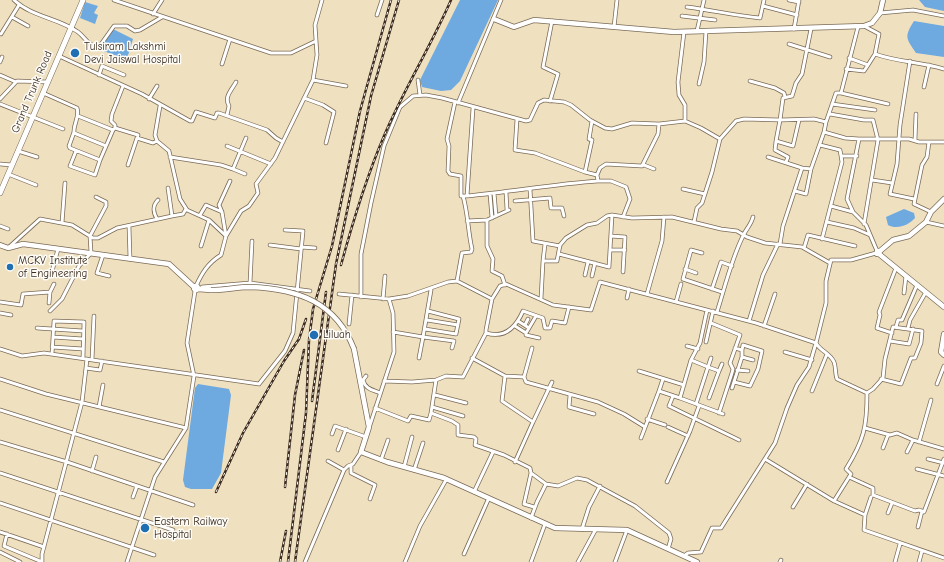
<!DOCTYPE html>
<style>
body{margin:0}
canvas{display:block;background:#efe0c0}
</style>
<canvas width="944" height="562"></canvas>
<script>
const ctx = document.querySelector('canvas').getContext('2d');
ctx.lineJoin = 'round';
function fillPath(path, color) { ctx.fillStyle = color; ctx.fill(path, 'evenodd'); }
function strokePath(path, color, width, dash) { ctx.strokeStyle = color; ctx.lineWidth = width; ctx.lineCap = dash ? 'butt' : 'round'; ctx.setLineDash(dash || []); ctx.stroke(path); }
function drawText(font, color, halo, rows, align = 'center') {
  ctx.font = font + ' "Comic Neue",sans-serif'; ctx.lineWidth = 3; ctx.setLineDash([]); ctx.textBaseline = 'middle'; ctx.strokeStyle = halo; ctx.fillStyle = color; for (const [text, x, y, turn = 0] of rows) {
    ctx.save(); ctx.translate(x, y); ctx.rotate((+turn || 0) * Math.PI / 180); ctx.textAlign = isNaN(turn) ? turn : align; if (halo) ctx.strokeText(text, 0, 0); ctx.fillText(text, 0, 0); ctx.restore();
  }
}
fillPath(new Path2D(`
 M460,0H498L460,81L451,90L441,91L422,87L420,80Z
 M919,0H944V11L925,7Z
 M85,2L98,6L94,13L98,15L95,24L80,18Z
 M914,21L944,26V57L916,53C906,38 904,37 914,21Z
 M111,28L133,39L126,62L120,60V57L98,49Z
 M904,209L914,213L915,218C909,225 897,230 888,225L886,217Z
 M198,384L229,389L231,395L221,473L212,489H191L185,487L183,480L195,388Z`), '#6ea9df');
const street = new Path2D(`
 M14,0C32,17 58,18 78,32C86,38 88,46 99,47L114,26H127L135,31L140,30L162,17
 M114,0L271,53H291L316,41
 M789,0L799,2
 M763,6L797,15
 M687,7C712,10 736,16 760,18L764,0
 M880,13L913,10L944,16
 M153,14L162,0
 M377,15L382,0
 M682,16L715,20
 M12,17L28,26
 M614,27L617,0
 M794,29L799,0
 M697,31L704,0
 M684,32L678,82L679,95L685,105V121
 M1,34L19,5
 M789,44L830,57
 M875,54C897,62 921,62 944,69
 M59,56L142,94L190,121H192L196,112L215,118L217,113H219L267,130L276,138L283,142
 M849,58L868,65L875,54L879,34L864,26
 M910,61L900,125L897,164L890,194L914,199
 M0,62L2,57
 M222,64L230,39
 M846,69L864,71L868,65
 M0,75L16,82
 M99,75L102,66L124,75
 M313,80L346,86
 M418,80L420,95
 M750,81L775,88L784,93L785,97
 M699,84L704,62L706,31
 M924,87L929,65
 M43,93L77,108C80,117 73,124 74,133L106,146
 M841,93L858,27
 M304,98L323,105L334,112L326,143
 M0,99L17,81L48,82
 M149,99L157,86
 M550,101L558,74L543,67L552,21
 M455,102L447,139L449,146L448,171L450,174L461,176V196H467L473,108
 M458,103L501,0
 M0,104L63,129
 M832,104L875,110
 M160,106L155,135L157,141L169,151L180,199L187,210L209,220L226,236
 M830,114L864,120H873L878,140L864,224
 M227,115L229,106C224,97 231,91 236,82
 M517,119L515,150L535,153L585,172L592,140L589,139L592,121
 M799,120L793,146L776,141L780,120L814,119L826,122L824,132L845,138L859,139L847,199L853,212L866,225L877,251
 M826,122L836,93H841L888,104
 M115,128V125L111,121L112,114L123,86
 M113,130L115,128L138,135L128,165
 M74,132L69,146L70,148L100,160L113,130L78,116
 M137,138L153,143L157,141
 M859,139H909L919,142H944
 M915,140L916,114
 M776,141L775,150L788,157L786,162
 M929,142L927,157L922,165L914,204L931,212
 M820,145L840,150L842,162L822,239
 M227,146L271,164
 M18,151L37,157
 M76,151L70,166L95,175L100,160
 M842,156H857
 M170,157L221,165L233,169
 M768,157L802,168L811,169L824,132
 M0,164L12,165
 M644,165L654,169
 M585,172L597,175L598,181H611L626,187L630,199L623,217
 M8,174L36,185
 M245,174L233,169L246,138
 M597,175L600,168L606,164L642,166L658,134L659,124
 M872,180L892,183
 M168,188L172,216L183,214L186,209
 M530,189L533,241L560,246
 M683,189L705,194
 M795,191L806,194L811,169
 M506,192L507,210
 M494,193L496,216
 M490,194L492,218
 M467,196C511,192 554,184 598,181
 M515,201L550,198L551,208H562L564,216
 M831,206L853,212
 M222,212L219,205L230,181
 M200,215L206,205L222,212L226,236
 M157,219C153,212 152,206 158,200
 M487,220V246L493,259L492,271L502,276L505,285
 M467,221L487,220L509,210
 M694,222L697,208L702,203L712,172L720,139
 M827,222L854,228L870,235
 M926,222L944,226
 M62,223L65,183
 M0,226L8,229
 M129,226L130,259
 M611,236L625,237L623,272
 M780,244L783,226L802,168
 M270,245L301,249
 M201,246L209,220
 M301,247L315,248
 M8,248L40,219L72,225L93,238H98L117,228L172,216
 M804,248L808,235L855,246
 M610,250H625
 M702,253L691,250L683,279L722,292
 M559,254L609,267L612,215
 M103,255L97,273L109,276
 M543,261L545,244
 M685,269L696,273
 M51,275L58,249
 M585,275L588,262
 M592,276L595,263
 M457,281L462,253L471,252L472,249C468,232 468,213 463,196
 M250,283L252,241
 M196,286C202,273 208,263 221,255L226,236L241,211L249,206L258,193L256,184L275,158L313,80L317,55L315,25L322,0
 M200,289L202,287L250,283L310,291
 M712,289L721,262L732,266
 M904,293L906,276
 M339,294L389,299L408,296L448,282L457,281L492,299L500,286L506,284L553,305L591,310L600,282L756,323L816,343L826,303V281L831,260H851L876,253
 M647,294L662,241L664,217
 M361,297V254L371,203L384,146L400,107L413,96L426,95L442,98L526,121L530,120L538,103L544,100L564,102L571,105L590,120L605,128L612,129L632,123L659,124L685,121L701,128L720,139L736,121L744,119L780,120L783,98L792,96L796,83L802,74L811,29
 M627,298L629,289
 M383,299L385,276
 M492,299L486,330V333C505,339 516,327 523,311L543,318L545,328H550L552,321L565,323L569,307
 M541,299L543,261H557L560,245L566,238L587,225L597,223L607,216L612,215L632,218L672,217L721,229L737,231L747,237L765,243L802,247L830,263
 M0,302L21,305L23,294L50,292
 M676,302L681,284
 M49,303L50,292L54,284
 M707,310L700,343L691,360L680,398L723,414
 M50,311L62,299L79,266L91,253L90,236L106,206V202L96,197
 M717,312C725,287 731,260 743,236C746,229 751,225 753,217
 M0,313L11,315
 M427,320L458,325
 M518,321L529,328L536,316
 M749,321L763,275L778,244
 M711,323L740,335L730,363L733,369L732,373L719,413
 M349,324L352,295
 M525,325L528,319
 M515,326L526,333L529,328
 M764,326L775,294
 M896,327L898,320H902L917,285
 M37,328L83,331
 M908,328L910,320L926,292
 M425,329L456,334L459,319L428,311
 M393,332L423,337L431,290
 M526,333V335L539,338
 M892,333L877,328L880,315L879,312L896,268
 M53,337L83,339
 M890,341L909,344L913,329
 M706,342L713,311
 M816,343C820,351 830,353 834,362C836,367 835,374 837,379L867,393
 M687,346L698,349
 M52,347L83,349
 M532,348L524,377L526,382L598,402L624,414L645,427
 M0,349L22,356L44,353L259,384L285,351L293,333L303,231L285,230
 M785,352L812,360
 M52,354L54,321L84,322L83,358
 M742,357L753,360
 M419,358L423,337L454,341L452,348
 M472,358L505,376L502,401L533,422L515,462
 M92,360L94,316
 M691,360L708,367L696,404
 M86,368L100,370L102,361
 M737,370L748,371
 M639,371L684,385
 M719,371L722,364
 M366,376L363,380C365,389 373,390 380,393
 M505,376L524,377
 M0,379L46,394L186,428L194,376L187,343L195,291
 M436,380L431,413L452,421L458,425V435L474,437L476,439L475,445L504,455L530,468L531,473L546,484L537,502L531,518
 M384,381L412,382L436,380L446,376L463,377L486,333
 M734,382L750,386L758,369L762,351L743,345L742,350
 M937,384L944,366
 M732,388L742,357V350L735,348
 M659,391L663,379
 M812,391L827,354
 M867,393L873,389L883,378L885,359L893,327L922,331L921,343L915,358H911L901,384L881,379
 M435,395L466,403
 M570,395L569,407L594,414
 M673,396L669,406L739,440
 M709,398L719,371L708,367L711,358
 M99,407L103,385
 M432,407L463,416
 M375,408L408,421L411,416L429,420L431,413
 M0,410L164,462
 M647,419L665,425
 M533,422L552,382
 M370,425L394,352L393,313L389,299
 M668,427L688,436
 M865,428L890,435L897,433L913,440L944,449
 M332,434L335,426L366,437
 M641,438L659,391L680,398
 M0,442L67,462L193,505
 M919,442L931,400
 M883,448L888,435
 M338,450L346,429
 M907,452L913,440
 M765,459L834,501L865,515L864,530L944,558
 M928,459L944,463
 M381,460L388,440
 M328,461L344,470
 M351,466V473L375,485L370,499
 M404,467L412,437
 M917,469L944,476
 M414,470L423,443
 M92,471L96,457
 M0,473L173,530
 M531,473L524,504L534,507
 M849,477L873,488V495L915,511L919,510L924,512L944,459
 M667,482L690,431L699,406
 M546,484L558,486L577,478L587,480L635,506L669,533L671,539L668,549
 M474,492L493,452
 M133,497L137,486
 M834,501L851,474L846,469C864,440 867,427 867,393
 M0,503L154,555
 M793,507L807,484
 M888,513L892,503
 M865,515L871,497
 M918,527L922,511
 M582,529L589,507L600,486
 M0,532L44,547
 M7,534L4,546L42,562
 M0,552L20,562
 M464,554L488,500
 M684,556L688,553L701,552L712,528H721L775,443L787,408L797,385L809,367L816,343
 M42,562V554L82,402L87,359
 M127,562L155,477L186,428
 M305,562L344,470L348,466L353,464L361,452
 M405,562L420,526L446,480
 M531,562L545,524
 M578,562L596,529
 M615,562L627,530
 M780,562L781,560
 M895,562L900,544
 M919,562L922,551`);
const secondary = new Path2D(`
 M494,19L514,27L534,20L674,32L864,26L872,23L880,13L883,0
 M0,245L8,248L23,244L169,264L194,287
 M880,251L879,254H877V251H880L893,240L909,236L926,222L931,212L944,199
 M879,254L944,307
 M194 288a2 2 0 1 1 4 0a2 2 0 1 1-4 0Z
 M198,289L211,290
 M944,334L941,352L944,355
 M354,349L369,427L361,452L387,462L444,478L555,528L627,530L697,562`);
const primary = new Path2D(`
 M0,193L83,0`);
strokePath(street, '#7a6a57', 4.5);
strokePath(secondary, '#7a6a57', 6);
strokePath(primary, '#7a6a57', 6);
strokePath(street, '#fff', 3);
strokePath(secondary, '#fff', 4.5);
strokePath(primary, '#fff', 5);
const rail = new Path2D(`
 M341,265C353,221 366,178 384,136C404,89 431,46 451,0
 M312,401L326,292
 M285,487L295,395L304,350
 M216,492L243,433L284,361L299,339L306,319
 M280,562L286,531
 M288,562L306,413L309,340L313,309L332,246L360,111L391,0
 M295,562L336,264L371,96L399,0`);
strokePath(rail, '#3b2a1e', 2.5);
strokePath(rail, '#fdfcf7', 1, [3]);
const secondaryBridge = new Path2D(`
 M211,290C225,290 238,287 251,287C298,289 336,302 354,349`);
strokePath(secondaryBridge, '#7a6a57', 6, []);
strokePath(secondaryBridge, '#fff', 4.5);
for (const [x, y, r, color] of [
 [75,53,5,"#1f6fb2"],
 [10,267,4,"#1f6fb2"],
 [314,335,5,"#1f6fb2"],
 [145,528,5,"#1f6fb2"]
]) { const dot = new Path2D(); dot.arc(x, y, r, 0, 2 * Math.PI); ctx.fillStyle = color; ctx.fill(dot); strokePath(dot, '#fdfcf7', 1.5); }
drawText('11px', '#3b2a1e', '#fdfcf7', [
 ["Tulsiram Lakshmi",84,47],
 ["Devi Jaiswal Hospital",84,60],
 ["MCKV Institute",18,261],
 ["of Engineering",18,274],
 ["Liluah",323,335],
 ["Eastern Railway",154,522],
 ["Hospital",154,535]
], 'left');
drawText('11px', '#3b2a1e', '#fdfcf7', [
 ["Grand Trunk Road",32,92,-67]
]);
</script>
